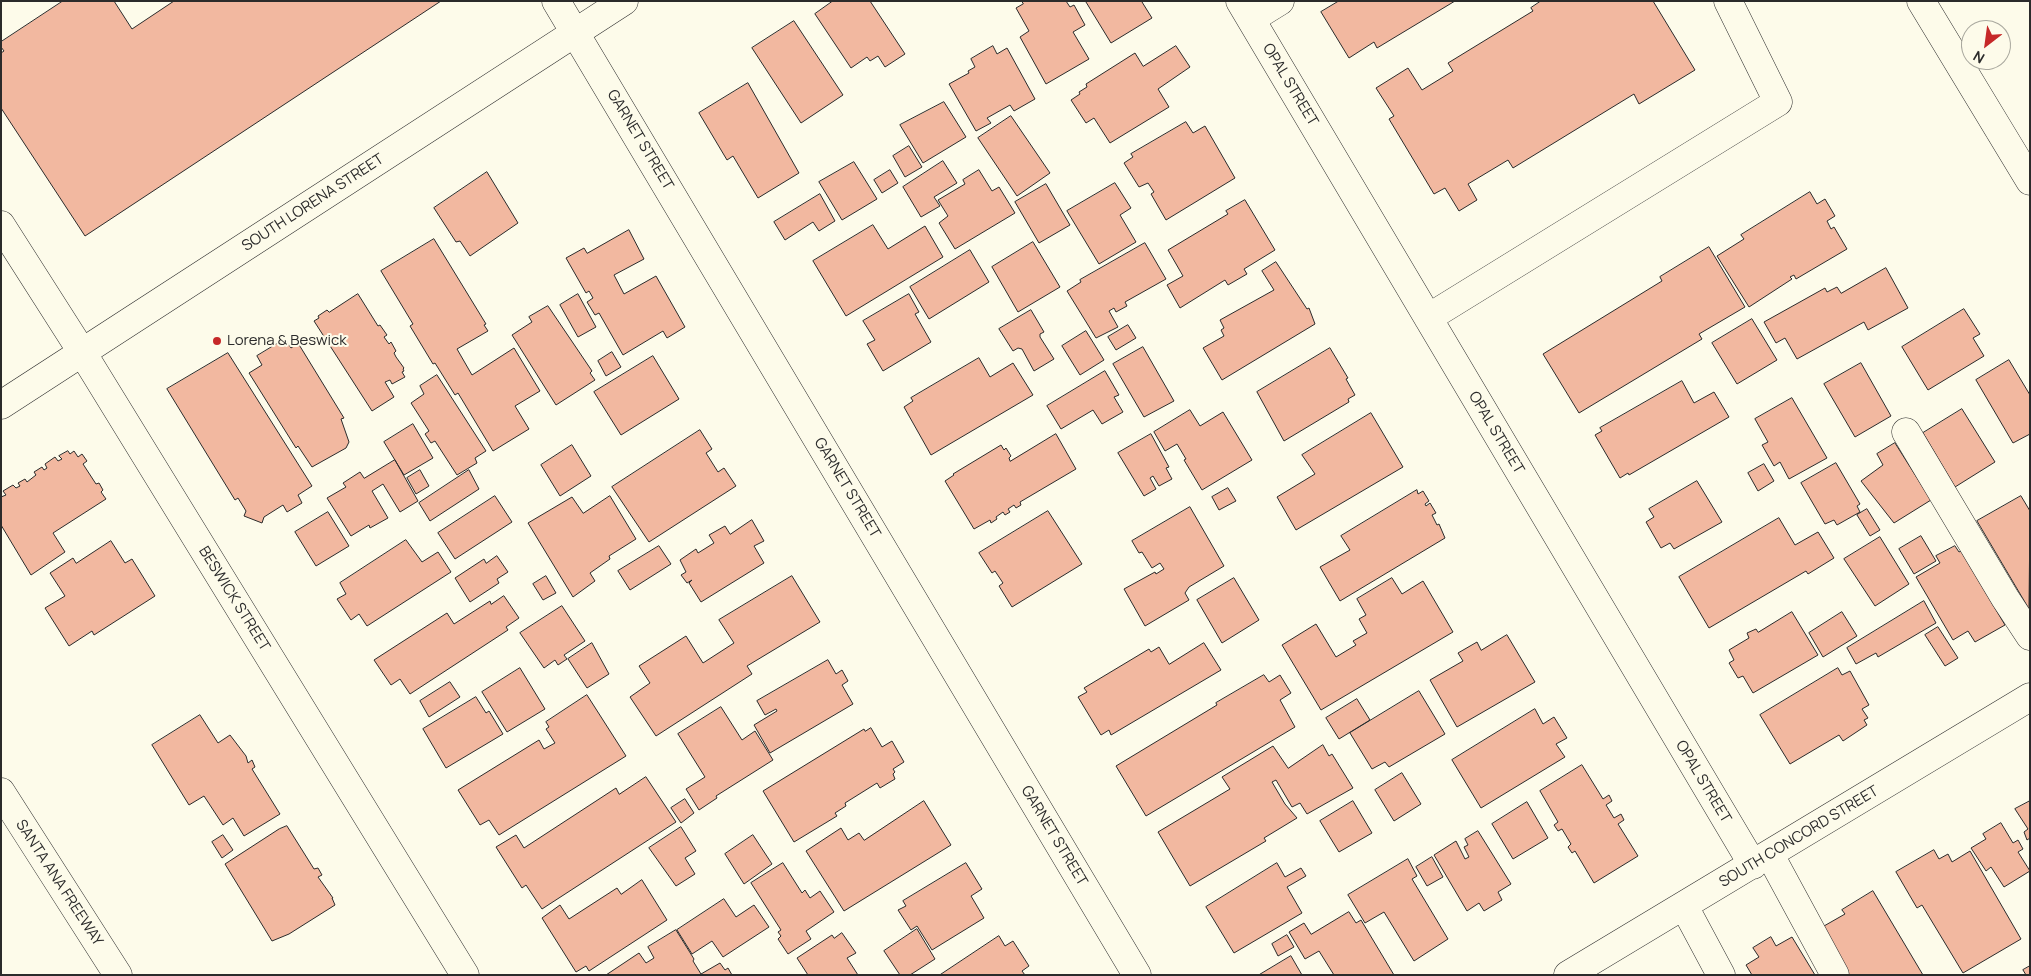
<!DOCTYPE html>
<style>
body{margin:0}
#map{position:relative;width:2031px;height:976px;overflow:hidden;background:#fdfbea;font-family:Manrope,sans-serif}
canvas{display:block}
.frame{position:absolute;inset:0;border:2px solid #2b2b2b;pointer-events:none}
.north{position:absolute;left:1961px;top:20px;width:50px;height:50px;box-sizing:border-box;background:#fdfbea;border:1px solid #a9a89e;border-radius:50%;rotate:210deg;font-size:14px;font-weight:700;line-height:20px;text-align:center;color:#2b2b2b}
.north::after{content:'';display:block;margin:auto;width:18px;height:22px;background:#c62828;clip-path:polygon(50% 0,100% 100%,50% 72%,0 100%)}
</style>
<div id="map">
<canvas width="2031" height="976"></canvas>
<div class="frame"></div>
<div class="north">N</div>
</div>
<script>
const ctx = document.querySelector('canvas').getContext('2d');
ctx.lineJoin = 'round';
function fillPath(path, color) { ctx.fillStyle = color; ctx.fill(path, 'evenodd'); }
function strokePath(path, color, width, dash) { ctx.strokeStyle = color; ctx.lineWidth = width; ctx.lineCap = dash ? 'butt' : 'round'; ctx.setLineDash(dash || []); ctx.stroke(path); }
function drawText(font, color, halo, rows, align = 'center') {
  ctx.font = font + ' Manrope,sans-serif'; ctx.lineWidth = 4; ctx.setLineDash([]); ctx.textBaseline = 'middle'; ctx.strokeStyle = halo; ctx.fillStyle = color; for (const [text, x, y, turn = 0] of rows) {
    ctx.save(); ctx.translate(x, y); ctx.rotate((+turn || 0) * Math.PI / 180); ctx.textAlign = isNaN(turn) ? turn : align; if (halo) ctx.strokeText(text, 0, 0); ctx.fillText(text, 0, 0); ctx.restore();
  }
}
const building = new Path2D(`
 M63,1H114L132,29L174,1H441L85,236L1,108V53L4,51L1,47V42Z
 M833,1H870L905,54L885,67L878,56L870,61L867,57L851,68L815,14Z
 M1022,1H1066L1070,7L1074,5L1085,25L1073,32L1089,59L1046,84L1020,37L1029,31L1016,8L1023,4Z
 M1088,1H1144L1142,2L1152,18L1111,43L1086,2Z
 M1339,1H1455L1377,48L1374,42L1349,58L1321,12Z
 M1541,1H1653L1695,70L1639,104L1634,94L1513,168L1508,160L1468,184L1477,200L1459,211L1445,188L1434,194L1389,119L1394,116L1376,88L1408,68L1422,90L1453,71L1448,63L1533,11L1531,8Z
 M794,21L843,95L801,123L752,48Z
 M993,46L997,54L1007,48L1035,99L1014,111L1010,105L987,118L991,123L976,131L949,84L969,73L968,71L975,67L971,59Z
 M1176,46L1190,67L1158,89L1169,107L1110,143L1094,118L1086,123L1071,100L1080,94L1079,92L1087,87L1086,84L1135,53L1143,66Z
 M748,83L799,173L758,198L733,156L727,160L699,113Z
 M944,102L966,137L923,163L900,125Z
 M1011,116L1050,173L1017,196L978,138Z
 M1186,122L1193,133L1205,126L1235,178L1166,220L1151,194L1154,192L1148,183L1139,187L1124,163L1133,157L1131,154Z
 M909,146L922,167L905,177L893,156Z
 M943,161L957,183L934,197L940,206L921,217L903,187Z
 M854,162L877,199L842,220L819,182Z
 M890,170L898,183L882,193L874,180Z
 M979,170L992,191L999,187L1015,213L955,249L939,223L948,216L938,200L965,184L963,180Z
 M487,172L518,223L470,256L460,241L456,242L434,208Z
 M1115,183L1131,208L1120,215L1136,242L1099,264L1067,211Z
 M1046,184L1070,225L1039,243L1015,202Z
 M1810,192L1817,204L1825,199L1835,216L1827,221L1831,229L1834,227L1847,249L1796,279L1794,275L1790,277L1792,279L1749,307L1717,256L1744,239L1741,235Z
 M820,194L835,221L819,231L813,222L785,240L774,222Z
 M1245,200L1275,250L1244,269L1247,274L1228,285L1225,280L1180,308L1167,285L1183,276L1168,250L1228,214L1226,211Z
 M873,225L888,249L925,226L943,257L846,316L813,261Z
 M629,230L644,259L614,275L624,294L656,276L685,327L667,338L663,331L623,355L599,313L595,315L587,302L593,298L589,291L586,293L566,258L584,248L587,253Z
 M434,239L486,324L484,325L488,331L457,349L472,375L514,348L540,391L515,406L529,429L493,451L458,393L455,395L435,363L433,364L410,326L413,324L381,271Z
 M1033,242L1060,287L1018,312L992,267Z
 M1145,243L1166,279L1125,302L1127,306L1116,312L1114,308L1109,311L1118,327L1096,338L1067,291L1081,282L1080,280Z
 M1709,247L1745,307L1699,334L1702,339L1579,413L1543,354L1662,281L1660,277Z
 M970,250L989,282L929,319L910,287Z
 M1276,262L1307,309L1309,308L1315,324L1222,380L1203,348L1224,336L1221,330L1224,328L1220,320L1274,290L1262,271Z
 M1886,268L1908,308L1868,330L1864,322L1797,359L1785,338L1776,343L1764,322L1825,288L1827,292L1837,287L1841,293Z
 M358,294L378,326L380,325L387,335L384,337L389,344L391,342L396,351L394,353L396,357L404,368L403,369L404,371L402,372L405,377L392,384L390,380L385,382L394,397L372,411L314,321L319,318L318,316L327,310L329,312Z
 M578,294L596,327L578,337L560,305Z
 M909,294L919,312L915,314L931,342L883,371L867,344L875,340L863,321Z
 M548,306L592,371L590,373L595,380L556,405L512,335L532,322L529,317Z
 M1964,309L1980,334L1973,338L1984,356L1928,390L1902,347Z
 M1031,310L1044,332L1040,334V337L1054,359L1034,371L1022,349L1018,348L1013,351L999,329Z
 M1752,319L1777,360L1737,384L1712,343Z
 M1128,325L1136,338L1116,350L1108,337Z
 M1086,331L1104,360L1080,375L1062,346Z
 M285,339L291,348L298,343L344,418L341,419L349,442L346,448L312,467L298,446L296,448L249,373L262,365L257,356Z
 M1143,347L1174,401L1144,417L1113,364Z
 M1330,348L1348,378L1346,379L1355,395L1348,399L1349,402L1284,441L1257,392Z
 M612,352L621,367L606,376L598,361Z
 M228,353L312,486L298,495L302,503L287,512L283,505L264,517L262,523L244,516L246,511L238,498L235,500L167,389Z
 M653,356L679,399L621,435L594,392Z
 M979,358L990,377L1013,363L1033,395L931,455L904,407L913,401L911,398Z
 M2009,360L2030,395V434L2013,443L1976,380Z
 M1861,363L1891,416L1855,437L1824,384Z
 M1105,371L1119,395L1114,397L1123,412L1102,424L1093,410L1061,429L1047,406Z
 M437,375L486,451L475,458L477,463L457,475L435,441L431,443L425,434L429,431L411,403L424,394L420,386Z
 M1682,381L1694,403L1714,392L1729,417L1629,475L1628,473L1620,478L1595,435L1602,431L1600,428Z
 M1792,398L1827,458L1789,479L1780,462L1774,466L1762,445L1768,442L1755,419Z
 M1962,409L1995,462L1955,487L1923,433Z
 M1190,410L1200,426L1223,412L1252,460L1202,490L1184,460L1186,459L1177,444L1165,451L1154,432Z
 M1371,413L1403,467L1296,530L1277,497L1315,474L1302,455Z
 M413,424L433,458L404,475L384,442Z
 M700,430L712,449L706,453L718,472L724,468L736,486L649,542L612,487Z
 M1056,434L1076,469L1020,502L1021,505L1016,508L1014,505L1008,509L1010,512L1005,515L1003,512L996,517L997,519L991,523L990,520L974,529L945,481L954,475L953,474L1001,445L1004,450L1006,448L1011,456L1009,458L1010,461Z
 M1151,434L1169,467L1166,468L1172,479L1159,486L1153,476L1150,478L1156,489L1144,496L1118,453Z
 M1895,443L1931,500L1894,523L1861,481L1883,465L1877,454Z
 M572,445L591,476L560,496L541,465Z
 M68,451L70,454L74,451L78,457L82,454L87,461L83,464L96,484L99,483L103,490L101,492L106,499L53,533L65,552L31,575L1,525V497L6,495L3,491L13,485L16,488L20,486L18,483L25,479L27,482L36,475L34,472L42,467L44,470L47,468L45,464L55,457L58,461L62,459L59,456Z
 M395,460L418,501L400,512L383,484L372,491L388,518L370,528L369,525L351,536L327,498L346,487L343,483L360,472L364,478Z
 M1836,463L1860,504L1857,506L1860,512L1837,525L1834,520L1825,524L1801,483Z
 M1764,464L1774,481L1758,491L1748,473Z
 M420,470L429,486L416,494L407,478Z
 M469,470L479,489L430,521L419,503Z
 M1697,481L1722,522L1674,549L1670,543L1661,548L1646,522L1654,517L1649,509Z
 M1228,488L1236,501L1219,510L1212,497Z
 M1417,490L1418,494L1423,491L1429,501L1425,504L1426,506L1430,503L1436,513L1432,515L1437,525L1439,524L1445,538L1340,601L1320,567L1350,550L1341,536Z
 M495,496L512,522L455,559L438,533Z
 M610,496L636,539L609,556L610,559L590,573L595,581L573,597L528,523L572,497L583,513Z
 M2021,496L2030,511L2029,609L1977,521Z
 M1190,507L1224,566L1189,587L1185,593L1189,600L1145,626L1124,589L1155,572L1156,574L1164,569L1160,563L1152,568L1142,552L1139,553L1132,541Z
 M1867,509L1880,530L1870,536L1857,515Z
 M1048,511L1082,564L1012,607L999,586L1003,583L995,571L992,573L979,553Z
 M328,512L349,546L316,566L295,532Z
 M1779,518L1795,545L1818,532L1834,558L1808,574L1806,571L1709,628L1679,577Z
 M752,520L764,541L754,546L764,563L701,602L689,583L692,580L687,583L681,575L686,572L680,560L696,549L698,553L714,543L709,535L725,526L730,534Z
 M1921,536L1936,561L1914,574L1899,549Z
 M1880,537L1909,584L1875,606L1844,559Z
 M406,540L422,562L438,552L451,572L367,626L359,614L351,620L337,599L346,594L340,583Z
 M111,541L125,563L132,559L155,596L94,635L92,631L69,646L45,608L65,596L50,573L73,558L76,563Z
 M659,546L671,564L630,590L618,571Z
 M1955,546L1959,552L1961,551L2005,625L1975,642L1968,631L1953,640L1916,577L1940,563L1936,556Z
 M497,556L508,572L497,579L499,583L470,602L455,578L484,559L486,563Z
 M546,576L556,593L543,600L533,584Z
 M792,576L820,622L747,666L752,674L656,736L630,697L650,683L639,666L686,636L703,663L734,643L719,620Z
 M1234,578L1259,620L1222,643L1197,600Z
 M1392,578L1402,594L1423,581L1453,632L1321,710L1282,645L1316,624L1336,657L1356,645L1353,641L1367,633L1359,619L1366,615L1357,599Z
 M504,596L519,618L506,627L508,630L410,694L400,679L391,685L374,660L447,613L454,624L490,601L491,604Z
 M1924,601L1936,623L1878,657L1876,653L1856,664L1847,648Z
 M562,606L585,641L564,655L567,659L558,665L555,660L544,668L520,633Z
 M1792,612L1818,655L1753,693L1743,676L1738,678L1729,663L1734,660L1729,650L1749,638L1747,633L1756,629L1758,632Z
 M1842,612L1857,636L1823,657L1809,633Z
 M1938,627L1958,658L1945,666L1925,635Z
 M1507,635L1535,682L1457,727L1430,680L1463,661L1458,653L1477,642L1481,650Z
 M592,643L609,674L587,688L568,659Z
 M1204,643L1221,670L1111,735L1109,730L1101,735L1078,697L1087,692L1084,688L1149,649L1151,652L1159,647L1169,664Z
 M828,660L836,674L842,670L848,681L842,685L853,704L770,753L754,725L777,711L776,709L765,715L757,701Z
 M520,668L545,709L507,732L482,692Z
 M1838,668L1842,675L1850,671L1869,705L1862,709L1868,718L1864,720L1867,725L1843,741L1839,735L1790,764L1760,715Z
 M1264,675L1269,682L1280,675L1291,693L1280,700L1295,727L1146,816L1116,766L1217,705L1216,703Z
 M450,682L460,697L429,717L420,701Z
 M1419,691L1445,734L1389,767L1385,762L1372,769L1350,733Z
 M587,695L626,756L499,835L489,820L480,825L458,790L539,740L544,749L555,743L546,729L549,727L546,722Z
 M476,697L486,713L489,711L503,734L446,768L423,729Z
 M1357,699L1370,720L1339,739L1326,718Z
 M721,707L742,740L755,731L773,760L716,796L717,798L699,810L686,789L705,777L678,734Z
 M1535,709L1543,724L1554,717L1567,738L1556,744L1565,757L1481,808L1452,760Z
 M200,715L218,743L230,735L246,756L248,763L252,760L255,767L252,769L280,814L244,836L233,818L223,825L204,796L189,805L152,745Z
 M871,728L882,747L892,741L904,762L893,769L895,772L893,774L895,779L880,788L877,783L845,803L846,806L835,813L837,816L794,842L763,791L864,729L865,731Z
 M1323,745L1329,756L1332,754L1353,788L1307,814L1300,803L1292,807L1276,780L1272,782L1285,804L1297,818L1264,838L1266,841L1190,886L1158,832L1230,789L1222,777L1273,746L1288,768Z
 M1582,765L1603,799L1609,795L1612,801L1606,805L1614,818L1621,814L1624,820L1618,824L1638,856L1594,883L1575,851L1572,853L1568,847L1571,844L1562,829L1558,831L1554,825L1558,822L1540,791Z
 M1402,773L1421,804L1394,821L1375,790Z
 M646,777L676,822L542,909L526,885L522,888L496,847L516,835L524,848L616,788L619,794Z
 M685,799L694,813L681,823L671,808Z
 M924,801L951,845L844,911L806,851L841,828L848,840L859,833L864,840Z
 M1353,801L1372,833L1339,852L1320,821Z
 M2030,801V838L2027,840L2024,832L2028,829L2015,809Z
 M1527,802L1548,838L1513,859L1492,824Z
 M2001,823L2013,843L2018,840L2023,849L2018,852L2030,871L2004,887L1991,867L1986,871L1971,848L1986,839L1983,834Z
 M287,826L314,869L318,868L322,875L318,877L333,898H332L335,905L289,934L272,941L225,864L279,829Z
 M681,827L696,851L685,858L695,874L676,886L649,848Z
 M1478,831L1511,884L1498,892L1502,900L1484,911L1479,903L1467,911L1434,855L1456,841L1465,859L1469,857L1464,847L1468,845L1465,839Z
 M223,835L233,850L222,858L212,842Z
 M753,835L772,864L744,884L725,854Z
 M1934,850L1939,859L1948,854L1952,862L1970,851L2021,939L1963,973L1922,905L1917,908L1896,872Z
 M1432,857L1443,877L1427,886L1416,867Z
 M1408,859L1417,876L1412,879L1448,939L1414,961L1384,912L1365,923L1348,895Z
 M783,863L802,893L805,890L810,898L820,891L834,912L806,931L811,939L788,954L778,939L781,936L778,932L781,930L751,883Z
 M966,863L982,889L971,896L984,918L932,950L917,926L911,930L898,910L906,906L903,901Z
 M1277,863L1285,877L1301,868L1306,876L1287,887L1302,913L1234,953L1206,907Z
 M642,880L667,920L589,971L586,966L576,972L542,918L560,905L569,919L617,888L621,894Z
 M1873,891L1923,975H1844L1817,930L1845,914L1842,910Z
 M724,899L736,917L754,905L769,927L723,957L712,941L692,954L677,930Z
 M1349,912L1356,923L1361,920L1394,975H1334L1319,951L1305,959L1289,932L1304,923L1311,934Z
 M917,929L935,959L910,975H900L884,951Z
 M676,930L694,959L693,961L701,974L720,963L725,970L728,968L732,975H606L639,953L646,963L654,958L648,947Z
 M842,933L856,953L847,958L858,975H808L797,958L832,935L834,938Z
 M1287,935L1294,947L1278,956L1272,944Z
 M999,936L1005,946L1013,941L1029,966L1022,971L1025,975H940Z
 M1771,937L1776,946L1792,937L1815,975H1752L1746,965L1759,957L1753,948Z
 M1291,956L1302,975H1259Z
 M2030,966V975H2026L2023,970Z`);
fillPath(building, '#f2b8a0');
strokePath(building, '#2b2b2b', 1);
const minor = new Path2D(`
 M556,1L1137,975
 M1240,1L1753,865
 M1251,19L1280,1
 M1,225L82,352L465,975
 M1428,318L1778,102L1728,1
 M1906,432L2005,598L2030,636
 M1770,855L1835,975
 M1684,906L1721,975
 M1568,975L2030,697`);
const major = new Path2D(`
 M1921,1L2030,181
 M1,405L624,1`);
const highway = new Path2D(`
 M1,792L118,975`);
strokePath(minor, '#2b2b2b', 29);
strokePath(major, '#2b2b2b', 29);
strokePath(highway, '#2b2b2b', 29);
strokePath(minor, '#fdfbea', 28);
strokePath(major, '#fdfbea', 28);
strokePath(highway, '#fdfbea', 28);
for (const [x, y, r, color] of [
 [217,341,5,"#c62828"]
]) { const dot = new Path2D(); dot.arc(x, y, r, 0, 2 * Math.PI); ctx.fillStyle = color; ctx.fill(dot); strokePath(dot, '#fdfbea', 2); }
drawText('15px', '#2b2b2b', '#fdfbea', [
 ["OPAL STREET",1290,85,59],
 ["GARNET STREET",640,140,59],
 ["SOUTH LORENA STREET",313,203,-33],
 ["OPAL STREET",1496,433,59],
 ["GARNET STREET",847,488,59],
 ["BESWICK STREET",234,599,58],
 ["OPAL STREET",1703,782,59],
 ["GARNET STREET",1054,836,59],
 ["SOUTH CONCORD STREET",1799,837,-31],
 ["SANTA ANA FREEWAY",59,883,57]
]);
drawText('15px', '#2b2b2b', '#fdfbea', [
 ["Lorena & Beswick",227,341]
], 'left');
</script>
